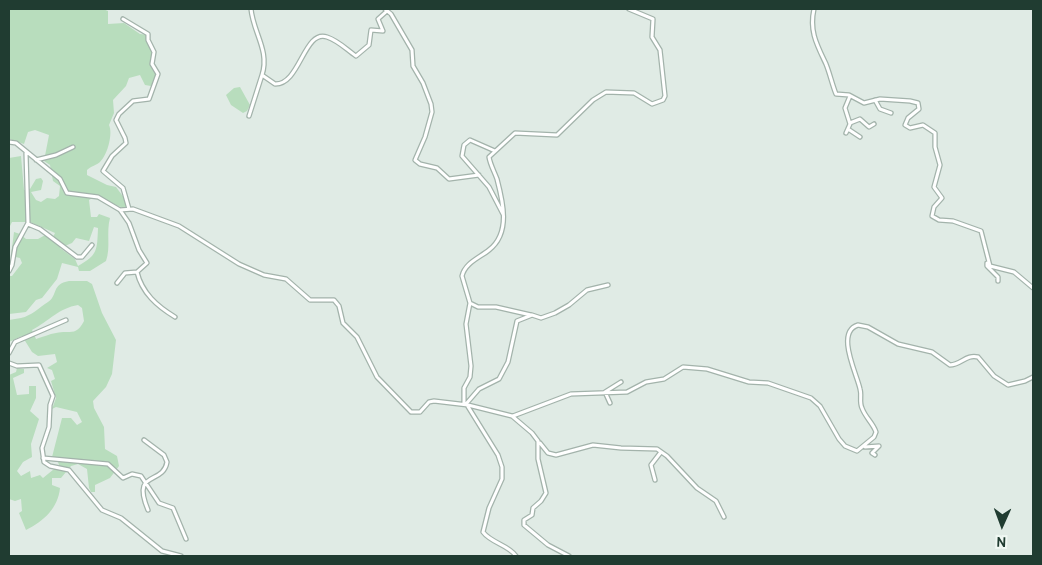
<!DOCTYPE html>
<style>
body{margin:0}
#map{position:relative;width:1042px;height:565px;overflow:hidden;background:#e0ebe5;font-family:Overpass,sans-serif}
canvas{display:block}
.frame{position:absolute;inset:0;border:10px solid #203c31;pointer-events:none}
.north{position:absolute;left:977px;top:500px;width:50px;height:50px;-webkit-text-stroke:4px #f0f8f3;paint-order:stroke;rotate:182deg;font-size:14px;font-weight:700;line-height:20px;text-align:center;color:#203c31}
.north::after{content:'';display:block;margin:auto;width:18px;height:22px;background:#203c31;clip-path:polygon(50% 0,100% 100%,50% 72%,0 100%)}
</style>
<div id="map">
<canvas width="1042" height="565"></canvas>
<div class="frame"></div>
<div class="north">N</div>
</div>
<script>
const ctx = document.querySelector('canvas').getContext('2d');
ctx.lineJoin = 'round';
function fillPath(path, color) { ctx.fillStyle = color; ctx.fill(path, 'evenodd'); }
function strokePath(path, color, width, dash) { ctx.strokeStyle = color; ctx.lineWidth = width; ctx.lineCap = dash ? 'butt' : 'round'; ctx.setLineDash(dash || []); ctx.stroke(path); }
fillPath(new Path2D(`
 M9,9H103L108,11V24L124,23L140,34L148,35C152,49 152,61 158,74L151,86L145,85L140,75L129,78L126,86L113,100L114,113L109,125C113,133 108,154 100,162C97,165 91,166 87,170V175L107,185L116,187L125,199L126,208H123L96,196L89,200L91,217H97L99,214L110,218C106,233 111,247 106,261L90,271H79L78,267L62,263L57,279L42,298L36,300L26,312L9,314V276H12L22,263L20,258L11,256L14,232L20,234L26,239H38L47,234L53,237L55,233L30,222H12L9,228V158L21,156L24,190L30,189L36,179L41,178L43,181L41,190L31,192L36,200L41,202L47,198L55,199L59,196L60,186L53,181L50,165L44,161L49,135L35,130L28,132L24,144L9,139ZM94,227L98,228C97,250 98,255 78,266L75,259L60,248L72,243L76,238L89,241Z
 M240,87L250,105L247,111L243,113L231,105L226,95L234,88Z
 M69,281H87L92,284L102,313L116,340L112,374L106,387L93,401L94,408L104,427L105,449L117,456L119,466L110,478L95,485V492H91L89,488L87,469L78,464L71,466L61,478H52V485L60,488C58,508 44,521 26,530L19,513L22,511L21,499L15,501L9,499V375L16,372L17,368L24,369V373L13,378L17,395L29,394V386H36V398L30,411L39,419L31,444L32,457L23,462L17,471L21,476L30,471L31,478L40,475L43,478L59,465L58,462L51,461L62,418H71L77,425L82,422L77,412L56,407L52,409L56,398L51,381L55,379L52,370L47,368L57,362L55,354L38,356L32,352L22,336L9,342V320C13,319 17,319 21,318C31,316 40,307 48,302C58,296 51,284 69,281ZM78,305L82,308L84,321C76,337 69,330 56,333C49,334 43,337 36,339L32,330C49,321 59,308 78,305Z`), '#b8ddbd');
const minor = new Path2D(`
 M251,9C253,32 270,51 262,75
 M385,9L391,14L412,50L413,66L423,83L431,104L432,112L425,137L415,160L420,164L437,168L449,179L479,175
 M814,9C809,31 817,45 826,64C830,74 832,84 836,94L849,95L864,103L880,99L910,101L918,103L919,109L908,118L905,125L910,128L923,125L935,133V147L940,165L934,187L942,198L934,207L932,216L939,220L953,221L981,231L990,266L1014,272L1033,288
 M123,19L148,34V40L154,52L152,64L158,74L149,99L133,101L119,114L116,120L125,138L126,143L112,156L103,171L123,188L129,209
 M875,100L880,109L891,113
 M249,116L262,75L275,84C300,85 304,29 327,37C339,41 347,50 356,56L369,45L371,30L383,31L378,19L387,11
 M850,123L860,119L869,127L874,124
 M848,129L860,137
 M846,133L850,124L845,108L850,96
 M9,142L16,143L60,179L67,193L98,197L120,210L133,209L179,226L239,264L264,275L286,279L310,300H334L339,306L343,323L357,337L377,377L411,412H420L429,402L434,401L468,405L512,416L532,433L538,441V459L546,493L541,501L533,508L532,515L524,520V525L548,545L569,556
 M495,151L470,140L464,145L462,156L489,187L503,214
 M36,160L56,155L73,147
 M120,210L129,223L139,250L147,263L137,272C142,293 157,306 175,317
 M28,224L40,229L77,257H82L92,245
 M987,263V266L998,277V281
 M9,271L12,265L15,247L28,223L26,153
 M117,283L125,273L137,272
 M470,303L478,307H496L531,315
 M9,353L15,342L66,320
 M9,363L17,366L39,365L53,396L50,405L49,427L42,448L44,462L50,466L69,470L102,510L121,518L162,551L181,556
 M610,403L605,392L621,382
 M464,404V388L470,377L471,366L466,324L470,303L462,276C465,263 479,258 489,250C511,233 503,202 497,179C494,171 490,164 489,157L515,133L557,135L593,100L606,92L634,93L652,104L663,100L665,96L660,50L652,37L653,19L629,9
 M466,404L479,389L499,379L508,362L517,321L532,315L541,318L555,313L569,305L587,290L608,285
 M467,405L498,455L502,467V479L489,508L483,532C491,543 509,545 516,556
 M513,416L571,394L627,392L646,382L664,379L683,367L707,369L749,382L768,383L811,398L820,406L839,439L845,446L857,451L874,437L876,432C873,423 865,417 862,408C859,402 862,395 860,389C857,374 835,332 858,325L868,327L898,344L932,352L950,365C961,365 966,354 978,357L994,376L1008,385L1025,381L1033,377
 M144,440L164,455L167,462C163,486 131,469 148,510
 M540,443L548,453L556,455L593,445L621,448L657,449L667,456L697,488L716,501L724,517
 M865,447L879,446L872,453L875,455
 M43,458L108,464L123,478L132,474L141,476L159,503L173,508L186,539
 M655,480L651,465L661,452`);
strokePath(minor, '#a3b3ab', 5.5);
strokePath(minor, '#fff', 3);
</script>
